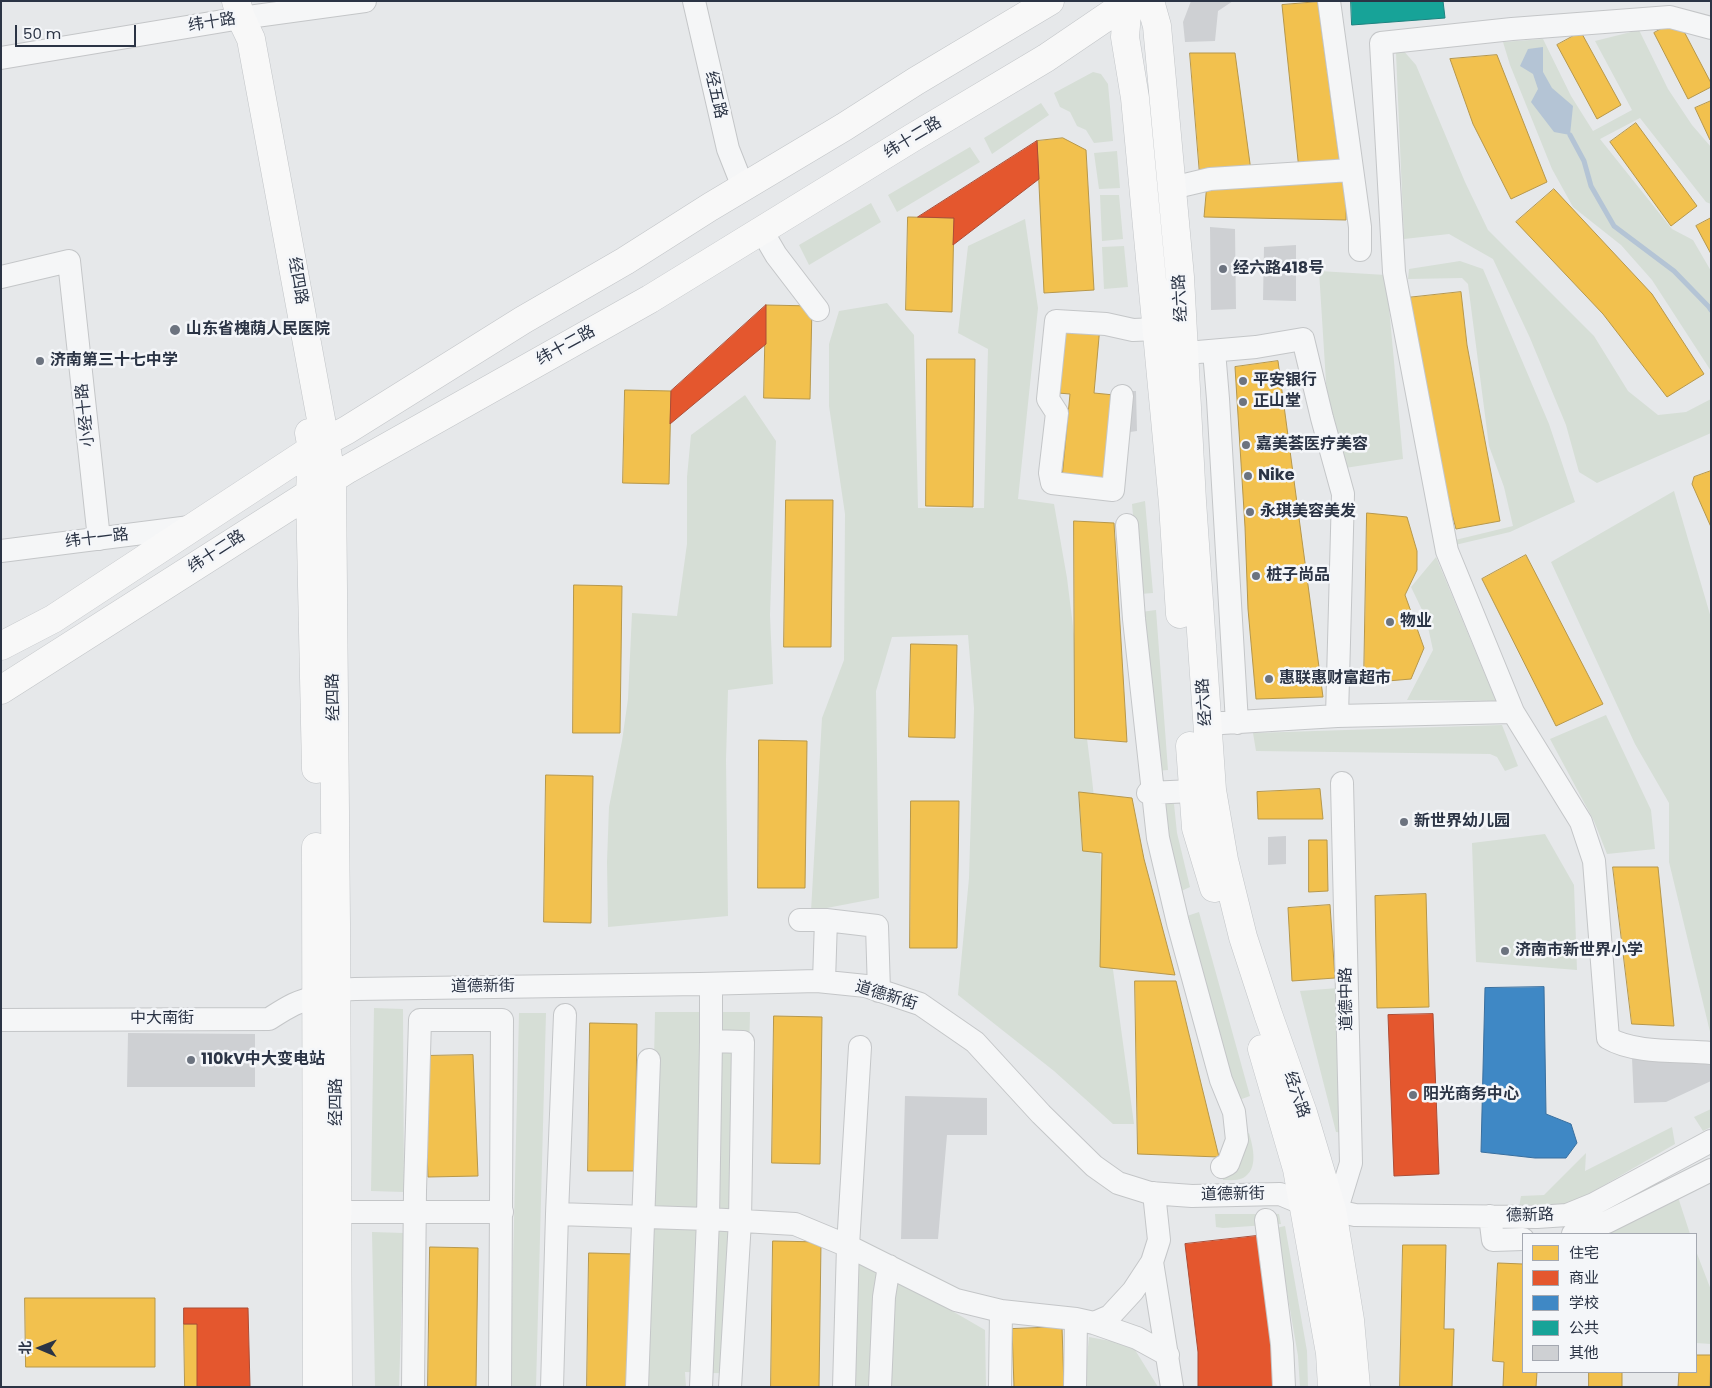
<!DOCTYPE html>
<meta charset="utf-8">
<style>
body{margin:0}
#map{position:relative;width:1712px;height:1388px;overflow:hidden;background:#e6e8ea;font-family:Poppins,"Noto Sans SC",sans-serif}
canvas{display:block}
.frame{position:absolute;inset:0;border:2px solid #2b3445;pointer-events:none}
.legend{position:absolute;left:1522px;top:1233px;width:175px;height:140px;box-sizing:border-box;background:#f4f6f9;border:1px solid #a4a8b1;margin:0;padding:6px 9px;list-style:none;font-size:15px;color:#2b3445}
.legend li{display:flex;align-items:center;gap:10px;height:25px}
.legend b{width:25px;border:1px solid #a4a8b1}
.north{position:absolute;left:15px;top:1323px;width:50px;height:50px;-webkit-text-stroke:4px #f4f6f9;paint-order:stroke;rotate:271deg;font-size:14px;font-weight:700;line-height:20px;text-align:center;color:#2b3445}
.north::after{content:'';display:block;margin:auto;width:18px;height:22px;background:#2b3445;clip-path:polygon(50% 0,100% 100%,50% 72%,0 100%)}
.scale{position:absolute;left:15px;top:25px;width:121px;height:22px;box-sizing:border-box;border:2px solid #2b3445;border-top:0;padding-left:6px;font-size:15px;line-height:18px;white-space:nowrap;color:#2b3445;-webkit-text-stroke:4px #f4f6f9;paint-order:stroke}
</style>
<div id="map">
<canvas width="1712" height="1388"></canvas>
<div class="frame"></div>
<ul class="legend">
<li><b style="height:14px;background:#f2c14e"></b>住宅</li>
<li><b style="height:14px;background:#e4572e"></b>商业</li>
<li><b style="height:14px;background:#3f88c5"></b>学校</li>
<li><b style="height:14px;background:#17a398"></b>公共</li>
<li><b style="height:14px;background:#ced0d3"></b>其他</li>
</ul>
<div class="north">北</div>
<div class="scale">50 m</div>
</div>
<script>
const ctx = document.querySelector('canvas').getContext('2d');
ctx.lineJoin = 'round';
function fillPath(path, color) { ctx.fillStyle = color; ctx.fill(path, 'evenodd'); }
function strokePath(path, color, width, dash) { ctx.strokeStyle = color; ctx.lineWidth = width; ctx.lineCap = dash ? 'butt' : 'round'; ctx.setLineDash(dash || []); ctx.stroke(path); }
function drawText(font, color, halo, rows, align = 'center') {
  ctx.font = font + ' Poppins,"Noto Sans SC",sans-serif'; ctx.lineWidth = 5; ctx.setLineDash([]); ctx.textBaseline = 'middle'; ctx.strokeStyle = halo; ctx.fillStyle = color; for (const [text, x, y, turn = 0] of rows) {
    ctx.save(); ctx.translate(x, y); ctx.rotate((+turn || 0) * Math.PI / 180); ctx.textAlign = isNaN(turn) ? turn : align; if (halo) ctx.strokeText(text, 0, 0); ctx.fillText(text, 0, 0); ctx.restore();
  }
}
fillPath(new Path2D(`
 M1639,30L1668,89L1692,125L1711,147V204L1706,202L1640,118L1600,139L1672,229L1693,240L1711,271V371L1652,280L1621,245L1573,207L1552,169L1510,65L1503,42L1543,39L1571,96L1593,131L1632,110L1595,41Z
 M1402,49L1416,65L1465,182L1488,230L1594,336L1628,391L1658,415L1686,412L1711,399V433L1597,483L1579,472L1566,425L1530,338L1493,259L1449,234L1404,239L1396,53Z
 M1093,72L1101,74L1108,84L1113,141L1094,143L1086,130L1077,126L1070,112L1060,107L1054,93Z
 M1041,103L1049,115L992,154L984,138Z
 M970,147L980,162L897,212L888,195Z
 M1117,151L1120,188L1099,189L1094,153Z
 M1119,195L1123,239L1102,241L1100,195Z
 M871,203L881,222L809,265L799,245Z
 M1025,219L1038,308L1018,499L1054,504L1067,578L1092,779L1111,955L1134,1124H1113L1054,1071L958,995L969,878L974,708L968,635L892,637L876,691L879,898L811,911L822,718L844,660L845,514L829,406V344L839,311L887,303L914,335L918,508H984L988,349L958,333L968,246Z
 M1124,246L1128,287L1104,289L1102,247Z
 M1460,261L1483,269L1549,424L1575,502L1510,532L1451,546V541L1513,526L1504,487L1489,446L1468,284L1462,278L1408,279L1409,269Z
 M1319,271L1386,275L1403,459L1345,468L1327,398Z
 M745,395L776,441L770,615L773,684L728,690L726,760L728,916L608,927L607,862L609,807L622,741L628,699L632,613L677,616L687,544V477L691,435Z
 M1674,491L1711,618V1036L1669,862V803L1635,744L1551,562Z
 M1145,501L1153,593L1140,594L1132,504Z
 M1436,557L1496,701L1407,700L1433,650L1426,618L1411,587Z
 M1156,610L1168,770L1155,771L1141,612Z
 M1606,715L1651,810L1655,849L1607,854L1594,821L1550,739Z
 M1502,725L1518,766L1505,771L1497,757L1490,754L1256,751L1253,733Z
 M1159,803L1174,804L1177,833L1190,887L1177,893Z
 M1545,834L1574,885L1577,970L1476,962L1472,843Z
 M1199,912L1250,1096L1239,1100L1223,1064L1184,917Z
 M1338,988L1345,1133L1336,1132L1300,991Z
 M374,1008L403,1009L404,1192L371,1191Z
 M655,1012H750L742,1374L685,1372L686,1387H647Z
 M519,1013H546L536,1387H510Z
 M1711,1109V1127L1703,1131L1694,1117Z
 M1672,1127L1675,1144L1594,1191L1564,1206L1519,1207L1521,1196L1544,1195L1586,1153L1585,1171Z
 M1249,1133C1253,1147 1259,1169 1243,1178C1237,1181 1229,1180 1223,1180L1222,1174L1243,1135Z
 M1678,1197L1690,1234H1604Z
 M1215,1214H1279L1281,1224L1223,1228L1216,1227Z
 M1285,1226L1307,1351L1308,1387H1300L1298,1356L1276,1228Z
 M372,1232L404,1233L399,1387H375Z
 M840,1246L985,1330L986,1387H837Z
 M1696,1251L1711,1290V1344L1696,1343Z
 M1089,1337L1132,1345L1158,1387H1084Z`), '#d6ded6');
fillPath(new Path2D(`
 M1543,47V72L1552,88L1573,106L1570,135L1554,132L1531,102L1538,89L1533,74L1520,66L1528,49Z`), '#b4c4d5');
const homes = new Path2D(`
 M1318,2L1340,163L1299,170L1282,5Z
 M1678,20L1711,83V87L1688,99L1654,33Z
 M1581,32L1621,105L1597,119L1557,45Z
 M1190,53H1235L1251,171L1200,175Z
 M1497,55L1547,182L1511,199L1473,124L1450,59Z
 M1711,101V140H1710L1695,108Z
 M1636,123L1697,206L1671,226L1610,142Z
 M1063,138L1086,150L1094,290L1044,293L1037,141Z
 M1347,174L1346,220L1204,217L1207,183Z
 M1554,189L1652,294L1704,374L1667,397L1603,314L1516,222Z
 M908,217L954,218L952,312L906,310Z
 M1711,218V254L1696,226Z
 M1461,292L1467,345L1500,521L1456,529L1442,477L1406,298Z
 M766,305L812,306L810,399L764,398Z
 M1064,323L1100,326L1094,393L1114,395L1106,482L1062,478L1070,394L1058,393Z
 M927,359H975L973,507L926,506Z
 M1278,361L1323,697L1256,699L1248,609L1245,527L1235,367Z
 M625,390L671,391L669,484L623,483Z
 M1711,471V527L1692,484L1694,477Z
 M786,500H833L831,647H784Z
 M1367,513L1407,517L1417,551V570L1405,595L1424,648L1411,679L1364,683Z
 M1074,521L1114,523L1127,742L1075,738Z
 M1526,555L1603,704L1556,726L1482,579Z
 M574,585L622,586L620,733H573Z
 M911,644L957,645L955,738L909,737Z
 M759,740L807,741L805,888H758Z
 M546,775L593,776L591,923L544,922Z
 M1320,789L1323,819H1258L1257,792Z
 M1079,792L1132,798L1144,859L1175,975L1100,967L1102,853L1083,851Z
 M911,801H959L957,948H910Z
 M1309,840H1327L1328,891L1309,892Z
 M1613,867H1658L1674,1026L1632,1024Z
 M1426,894L1429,1007L1377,1008L1375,896Z
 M1330,905L1335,978L1292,981L1288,908Z
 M1135,981H1176L1219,1157L1138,1154Z
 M774,1016L822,1017L820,1164L772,1163Z
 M590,1023L637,1024L635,1171H588Z
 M473,1055L478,1176L428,1177L423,1056Z
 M773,1241L821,1242L819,1387H771Z
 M1260,1242L1268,1323L1198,1326L1193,1246Z
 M1403,1245H1446L1444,1329H1454L1452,1387H1400Z
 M430,1247L478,1248L476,1387H428Z
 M589,1253L636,1254L634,1387H587Z
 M1498,1263L1523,1264V1372H1537L1536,1387H1503L1504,1362L1493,1361Z
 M25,1298H155V1367H26Z
 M184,1324H232V1387H185Z
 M1062,1327L1064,1387H1014L1012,1329Z
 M1696,1355H1711L1710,1387H1678L1679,1372H1696Z
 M1589,1372H1622V1387H1589Z`);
fillPath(homes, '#f2c14e');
strokePath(homes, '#b6974b', 1);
const shops = new Path2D(`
 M1037,141L1039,179L953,245L954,218L918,217Z
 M766,305V344L670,424L671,391Z
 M1433,1014L1439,1174L1394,1176L1388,1015Z
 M1265,1235L1275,1387H1198V1352L1185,1244Z
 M184,1308H248L250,1387H197V1324H184Z`);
fillPath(shops, '#e4572e');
strokePath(shops, '#ac4c35', 1);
const schools = new Path2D(`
 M1544,987L1546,1114L1571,1124L1577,1143L1566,1158H1535L1481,1152L1485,988Z`);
fillPath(schools, '#3f88c5');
strokePath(schools, '#396f9f', 1);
const public = new Path2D(`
 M1351,1H1443L1445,18L1352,25Z`);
fillPath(public, '#17a398');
strokePath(public, '#1d827f', 1);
strokePath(new Path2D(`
 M1570,135L1584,161L1591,186L1614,226L1674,271L1709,307L1711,310`), '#b4c4d5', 5);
fillPath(new Path2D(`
 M1191,1H1233L1218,11L1215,41L1185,42L1183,22Z
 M1210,227L1235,229L1236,309L1211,310Z
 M1296,245V301L1263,300L1264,247Z
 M1127,391H1136L1137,431L1130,432Z
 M1286,836V864L1268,865V837Z
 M128,1033L255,1034V1087H127Z
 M1711,1055V1081L1666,1102L1634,1103L1632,1058Z
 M905,1096L987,1098V1135H947L938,1239H901Z`), '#ced0d3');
const minor = new Path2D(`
 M694,1L728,149L743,187
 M1329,1L1360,227V250
 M1711,28L1670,17L1512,29L1381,43L1394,272L1447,551L1513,712L1581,822L1594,861L1608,1038C1635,1054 1679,1050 1711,1053
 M1,58L241,18L365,1
 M1172,188L1210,179L1351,170
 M762,231L776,255L818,310
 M1,277L69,261L99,539
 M1214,351L1218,399L1237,723
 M1184,355L1198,352L1256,347L1303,339L1322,418L1343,494L1337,716
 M1122,396L1113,490L1052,483L1050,473L1057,413L1048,399L1056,321L1106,324L1133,330L1157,329
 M1127,525L1134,619L1158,838L1178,923L1221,1080L1234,1112L1237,1140L1228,1164L1222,1167
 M1,551L190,527
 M1222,723L1337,716L1513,712
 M1148,793L1193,791
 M800,920H826L877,926L879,991
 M824,981L826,920
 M336,990L355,989L700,984L817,981L866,986L920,1004L975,1042L1041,1114L1094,1166L1118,1183L1150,1193L1192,1196L1280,1194L1304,1204L1355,1215L1537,1217L1567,1215L1594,1204L1711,1141
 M1,1020L269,1019C285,1009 298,1000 317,997
 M711,1041V984
 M1332,1210L1340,1199L1351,1163L1342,783
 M337,1212H502
 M557,1214L708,1219L795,1224L848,1246L956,1300L1001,1311L1076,1319L1094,1323L1110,1316L1133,1291L1152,1262L1159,1240L1154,1193
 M1490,1216L1493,1240L1523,1239
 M1266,1220L1282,1344L1284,1387
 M1573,1234L1607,1222L1711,1170
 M1152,1262L1172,1387
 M1094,1323L1137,1338L1168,1355
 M413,1387L415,1191L420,1020H502L500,1387
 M552,1387L557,1214L565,1015
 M637,1387L649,1060
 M701,1387L708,1219L711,1041L743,1042L740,1221L730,1387
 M844,1387L848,1246L860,1047
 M880,1387L884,1297L889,1266
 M1000,1387L1001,1311
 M1075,1387L1076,1319`);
const major = new Path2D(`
 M236,1L241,18L251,39L332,479L336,924L338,1387
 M1128,1L1125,37L1135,98L1173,504L1180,614
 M1150,1L1157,26L1180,277L1192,501L1212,790L1224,860L1243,937L1268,1014L1303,1113L1332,1210L1350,1320L1356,1387
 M309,433L312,449L310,493L316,769
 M1,646L53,619L312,449L347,430L523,320L625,261L710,207L844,127L916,81L1050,1
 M1,690L348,469L650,299L912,138L1046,58L1130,1
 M1190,746L1196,828L1214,888
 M316,847L317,1387
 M1262,1049L1297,1169L1330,1353L1332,1387`);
strokePath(minor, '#c4c6c8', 24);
strokePath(major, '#c2c5c8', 29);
strokePath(minor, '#f5f6f7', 22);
strokePath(major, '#f8f8f8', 28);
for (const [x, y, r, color] of [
 [1223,269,5,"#6c737f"],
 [175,330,6,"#6c737f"],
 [40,361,5,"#6c737f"],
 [1243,381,5,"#6c737f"],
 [1243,402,5,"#6c737f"],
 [1246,445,5,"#6c737f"],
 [1248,476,5,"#6c737f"],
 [1250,512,5,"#6c737f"],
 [1256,576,5,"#6c737f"],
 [1390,622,5,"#6c737f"],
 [1269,679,5,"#6c737f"],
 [1404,822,5,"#6c737f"],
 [1505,951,5,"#6c737f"],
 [191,1060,5,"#6c737f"],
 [1413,1095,5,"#6c737f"]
]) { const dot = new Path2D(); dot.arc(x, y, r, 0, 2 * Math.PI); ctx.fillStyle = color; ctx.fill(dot); strokePath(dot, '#f4f6f9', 2); }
drawText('16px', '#2b3445', '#f4f6f9', [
 ["纬十路",212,23,-9],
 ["经五路",715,95,77],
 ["纬十二路",913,138,-31],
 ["经四路",297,281,80],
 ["经六路",1181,298,-93],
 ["纬十二路",566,346,-29],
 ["小经十路",86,415,-96],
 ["纬十一路",97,539,-7],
 ["纬十二路",217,552,-33],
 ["经四路",334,697,-91],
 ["经六路",1205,702,-94],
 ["道德新街",483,987,-1],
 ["道德新街",886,996,17],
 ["道德中路",1347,999,-91],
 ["中大南街",162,1019],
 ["经六路",1296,1095,71],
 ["经四路",337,1102,-90],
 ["道德新街",1233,1195,-1],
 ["德新路",1530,1216,-1]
]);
drawText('bold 16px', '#2b3445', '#f4f6f9', [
 ["经六路418号",1233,269],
 ["山东省槐荫人民医院",186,330],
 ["济南第三十七中学",50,361],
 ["平安银行",1253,381],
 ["正山堂",1253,402],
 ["嘉美荟医疗美容",1256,445],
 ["Nike",1258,476],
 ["永琪美容美发",1260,512],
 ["桩子尚品",1266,576],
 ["物业",1400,622],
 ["惠联惠财富超市",1279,679],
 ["新世界幼儿园",1414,822],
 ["济南市新世界小学",1515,951],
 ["110kV中大变电站",201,1060],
 ["阳光商务中心",1423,1095]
], 'left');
</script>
